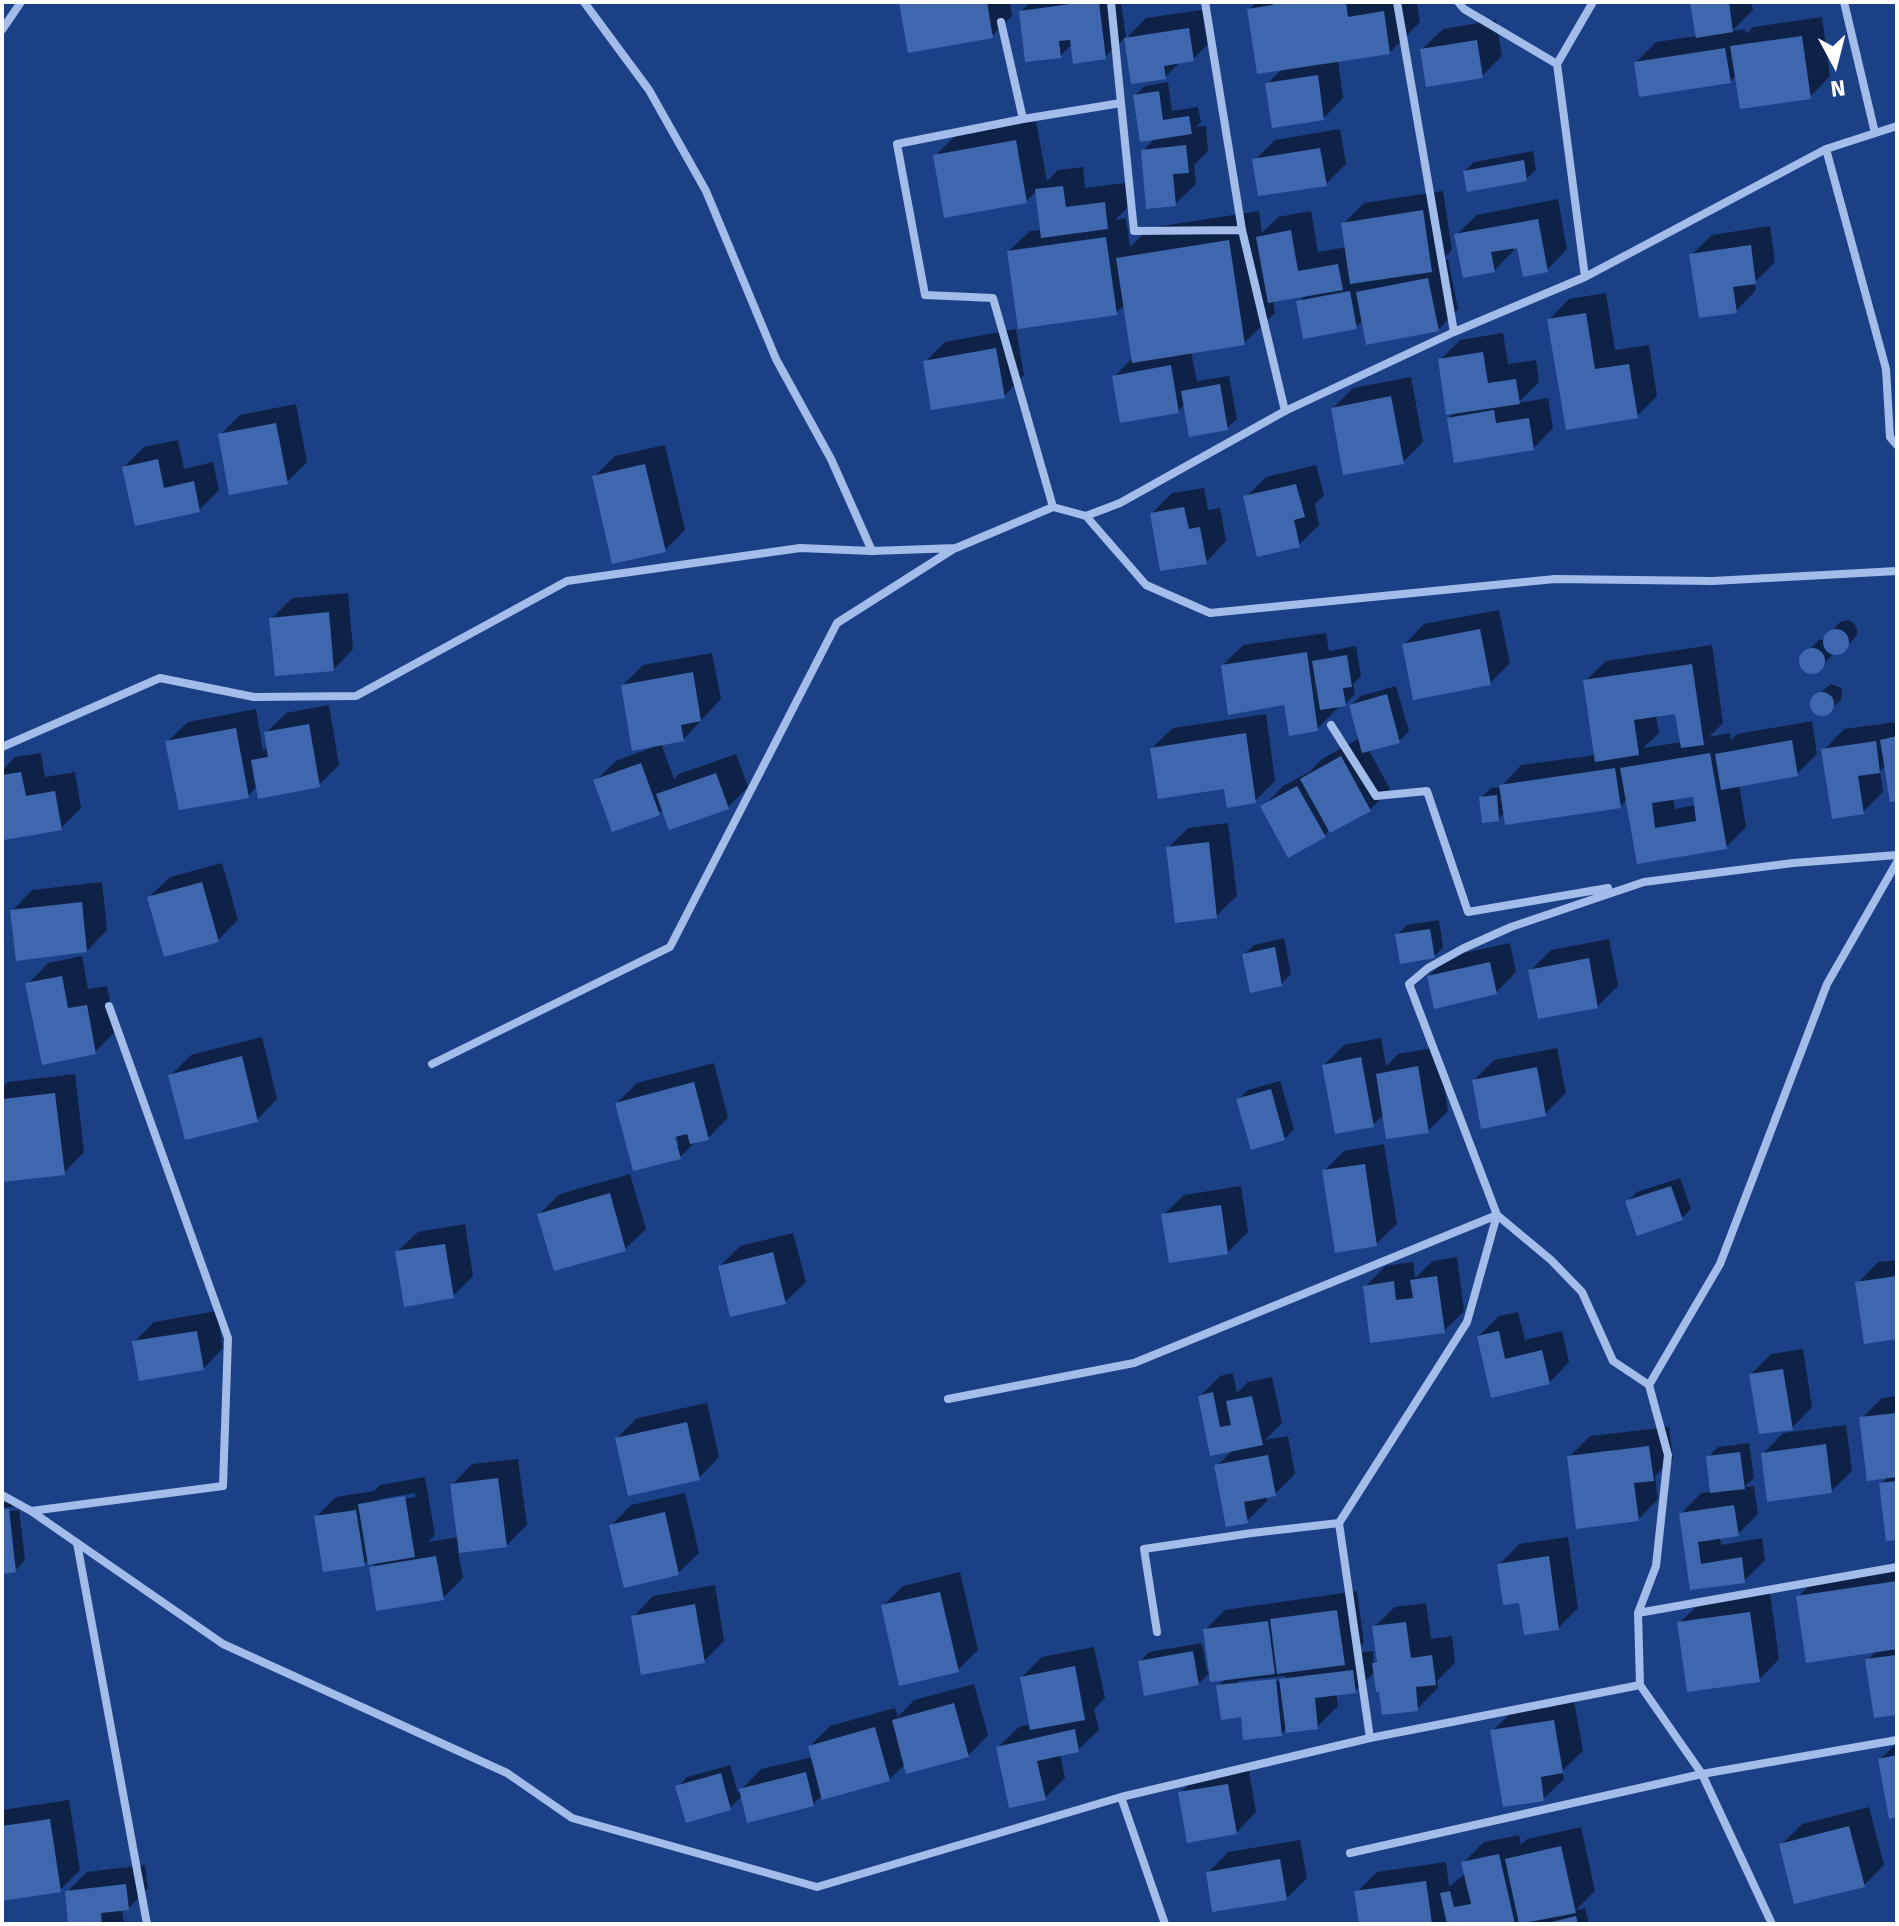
<!DOCTYPE html>
<style>
body{margin:0}
#map{position:relative;width:1899px;height:1926px;overflow:hidden;background:#1c4086;font-family:"Fira Sans",sans-serif}
canvas{display:block}
.frame{position:absolute;inset:0;border:4px solid #fff;pointer-events:none}
.north{position:absolute;left:1795px;top:24px;width:80px;height:80px;-webkit-text-stroke:6px #1c4086;paint-order:stroke;rotate:173deg;font-size:22px;font-weight:700;line-height:32px;text-align:center;color:#fff}
.north::after{content:'';display:block;margin:auto;width:28px;height:36px;background:#fff;clip-path:polygon(50% 0,100% 100%,50% 72%,0 100%)}
</style>
<div id="map">
<canvas width="1899" height="1926"></canvas>
<div class="frame"></div>
<div class="north">N</div>
</div>
<script>
const ctx = document.querySelector('canvas').getContext('2d');
ctx.lineJoin = 'round';
function fillPath(path, color) { ctx.fillStyle = color; ctx.fill(path, 'evenodd'); }
function strokePath(path, color, width, dash) { ctx.strokeStyle = color; ctx.lineWidth = width; ctx.lineCap = dash ? 'butt' : 'round'; ctx.setLineDash(dash || []); ctx.stroke(path); }
fillPath(new Path2D(`
 M901,2H1010L1012,16L992,36Z
 M1031,2H1121L1126,37L1105,57L1072,44L1060,56L1021,11Z
 M1257,2H1417L1420,22L1389,53L1338,60L1343,98L1323,119L1268,83L1282,69L1249,10Z
 M1692,2H1751L1753,10L1732,31L1745,29L1746,34L1753,27L1822,17L1830,76L1810,97L1737,74L1730,82L1636,62L1656,42L1697,36Z
 M1208,9L1213,39L1193,59L1181,61L1165,77L1126,39L1146,18Z
 M1496,20L1502,56L1482,76L1422,49L1443,29Z
 M1168,82L1172,111L1198,107L1201,122L1196,127L1206,126L1208,151L1194,165L1196,184L1175,204L1143,151L1156,137L1135,95L1145,86Z
 M1036,121L1047,181L1058,170L1083,167L1085,188L1125,183L1128,207L1115,220L1126,218L1130,247L1149,228L1259,211L1262,233L1278,217L1311,211L1318,252L1347,247L1344,223L1364,203L1443,191L1452,250L1441,261L1448,259L1458,309L1438,330L1363,320L1356,327L1299,302L1306,294L1273,300L1275,313L1244,343L1191,352L1197,381L1229,376L1237,419L1227,428L1186,403L1178,411L1114,377L1133,357L1125,304L1116,313L1009,251L1030,231L1042,230L1038,190L1026,201L935,156L956,135Z
 M1340,129L1346,164L1326,184L1255,160L1275,140Z
 M1533,151L1536,170L1526,179L1465,171L1474,162Z
 M1558,199L1567,249L1547,270L1518,245L1513,246L1514,250L1494,271L1456,235L1477,215Z
 M1770,226L1775,262L1755,282L1756,290L1736,311L1691,255L1712,235Z
 M1606,293L1615,350L1649,345L1657,396L1637,416L1549,320L1569,299Z
 M1016,329L1024,375L1004,396L925,362L945,342Z
 M1503,333L1508,364L1536,360L1539,382L1518,403L1548,398L1553,428L1533,449L1449,418L1455,412L1440,360L1460,340Z
 M1411,377L1423,442L1403,462L1333,408L1353,388Z
 M296,404L307,462L287,482L220,435L240,415Z
 M178,440L184,469L213,462L219,490L199,510L124,467L144,447Z
 M665,445L685,530L665,550L594,477L615,456Z
 M1316,465L1324,495L1315,504L1319,525L1299,545L1246,497L1266,477Z
 M1204,488L1208,510L1220,508L1226,541L1206,562L1152,513L1172,493Z
 M348,593L353,649L333,670L271,619L292,598Z
 M1499,610L1510,663L1490,683L1404,645L1424,624Z
 M1848,620L1854,623L1857,629V635L1852,641L1842,652L1834,653L1817,672H1810L1804,669L1801,662L1803,656L1819,640L1825,639L1840,622Z
 M1326,633L1329,651L1356,646L1361,676L1353,684L1355,694L1345,704L1337,705L1338,708L1317,729L1286,703L1223,665L1243,645Z
 M1712,645L1723,723L1709,737L1730,733L1731,741L1737,734L1812,721L1817,754L1797,774L1739,785L1746,827L1726,847L1638,862L1627,799L1620,807L1505,812L1498,819L1481,798L1491,788L1501,787L1521,765L1596,755L1585,681L1606,661ZM1677,712L1682,742L1643,748L1659,733L1656,715ZM1695,794L1696,805L1675,809L1673,798Z
 M712,653L721,699L683,740L661,743L674,779L679,774L736,754L748,787L728,807L664,809L659,813L613,830L595,781L616,761L653,747L623,685L643,665Z
 M1831,684L1842,688L1841,700L1825,714H1818L1812,703L1815,697Z
 M1396,686L1409,731L1399,741L1368,749L1390,789L1370,810L1330,829L1325,835L1263,807L1283,786L1309,772L1322,759L1360,738L1351,705L1361,696Z
 M329,705L339,765L319,785L257,786L248,796L167,742L188,722L256,709L263,751L268,746L266,733L286,713Z
 M1266,714L1275,781L1255,801L1152,748L1173,728Z
 M1896,722L1897,799L1886,765L1880,771L1883,792L1863,812L1824,750L1844,729Z
 M41,753L45,777L75,772L81,808L61,828L5,838L2,818V771L15,757Z
 M1228,823L1237,896L1216,916L1168,848L1188,828Z
 M222,863L238,920L218,940L149,897L170,877Z
 M102,882L107,930L87,951L12,911L32,890Z
 M1439,920L1443,947L1434,957L1397,935L1407,925Z
 M1284,938L1291,974L1281,984L1244,954L1254,945Z
 M1609,939L1618,986L1597,1007L1531,970L1551,950Z
 M1510,943L1516,972L1496,993L1429,976L1449,956Z
 M82,956L88,989L107,986L116,1031L95,1052L28,984L48,963Z
 M262,1037L277,1099L257,1120L171,1075L191,1055Z
 M1381,1038L1386,1066L1398,1054L1438,1047L1448,1111L1428,1131L1384,1114L1373,1125L1324,1065L1344,1045Z
 M1557,1048L1566,1093L1545,1114L1474,1080L1494,1060Z
 M714,1063L728,1118L708,1138L696,1141L680,1157L617,1103L637,1083ZM674,1127L679,1146H675Z
 M75,1074L84,1152L64,1173L2,1180V1088L8,1082Z
 M1280,1081L1294,1129L1284,1139L1238,1100L1248,1090Z
 M1384,1144L1397,1224L1376,1244L1324,1171L1344,1151Z
 M630,1174L646,1229L625,1249L539,1214L560,1194Z
 M1680,1178L1691,1209L1681,1219L1628,1201L1637,1192Z
 M1241,1186L1248,1232L1228,1252L1163,1215L1184,1195Z
 M465,1224L473,1276L453,1296L397,1252L418,1232Z
 M793,1233L806,1282L785,1302L720,1266L740,1246Z
 M1457,1257L1464,1311L1444,1331L1365,1287L1385,1266L1413,1262L1415,1278L1433,1261Z
 M1897,1260V1337L1858,1283L1878,1262Z
 M217,1311L223,1348L203,1369L134,1342L154,1322Z
 M1518,1312L1525,1340L1562,1331L1569,1362L1549,1383L1493,1396L1479,1336L1499,1316Z
 M1803,1349L1812,1407L1792,1428L1751,1374L1771,1354Z
 M1233,1373L1237,1393L1248,1382L1272,1377L1282,1423L1265,1440L1288,1436L1295,1474L1275,1494L1266,1496L1267,1501L1247,1521L1217,1466L1233,1450L1200,1396L1220,1376Z
 M1897,1396V1538L1881,1484L1889,1476L1862,1418L1882,1398Z
 M707,1403L719,1457L699,1478L617,1438L637,1418Z
 M1846,1425L1852,1471L1831,1491L1763,1454L1783,1433Z
 M1669,1427L1673,1459L1655,1476L1658,1499L1638,1520L1569,1457L1590,1436Z
 M1749,1443L1754,1478L1744,1487L1754,1486L1758,1514L1738,1534L1720,1537L1721,1545L1762,1538L1765,1560L1744,1581L1692,1588L1681,1514L1701,1493L1712,1492L1708,1457L1718,1447Z
 M518,1459L527,1525L506,1546L458,1551L463,1578L443,1598L371,1568L377,1562L369,1559L364,1564L316,1517L336,1497L374,1491L380,1485L425,1477L435,1535L428,1542L459,1537L452,1485L472,1464ZM415,1493V1497L380,1503V1499Z
 M685,1493L699,1553L678,1573L611,1526L631,1505Z
 M18,1501L25,1560L16,1570L2,1572V1512L19,1510L18,1506L2,1508V1503Z
 M1568,1537L1578,1608L1558,1628L1521,1600L1499,1565L1519,1544Z
 M1897,1565V1713L1867,1660L1877,1650L1798,1597L1818,1577Z
 M960,1572L978,1650L958,1670L883,1606L903,1586Z
 M715,1585L724,1641L704,1661L633,1617L653,1596Z
 M1357,1591L1364,1643L1353,1653L1373,1651L1374,1663L1378,1659L1374,1627L1395,1607L1426,1603L1431,1639L1452,1636L1455,1663L1437,1681L1438,1688L1417,1709L1375,1672L1355,1691L1336,1693L1338,1706L1317,1727L1287,1728L1281,1734L1242,1715L1218,1686L1227,1678L1205,1630L1225,1610ZM1286,1676V1680L1238,1685V1681Z
 M1770,1593L1779,1659L1759,1680L1679,1623L1700,1603Z
 M1202,1643L1207,1671H1211L1198,1684L1140,1662L1149,1652Z
 M1094,1647L1105,1698L1094,1709L1099,1730L1078,1750L1060,1754L1065,1778L1045,1798L998,1747L1019,1727L1031,1724L1022,1677L1042,1657Z
 M974,1684L988,1735L968,1756L906,1763L889,1780L823,1795L813,1804L742,1796L730,1808L678,1787L687,1777L730,1765L738,1793L761,1769L813,1757L810,1746L830,1726L895,1708L898,1717L914,1700Z
 M1574,1701L1583,1751L1562,1771L1564,1779L1543,1799L1492,1731L1513,1711Z
 M1897,1743V1815L1880,1759Z
 M1248,1765L1256,1812L1236,1833L1180,1793L1201,1773Z
 M69,1800L80,1870L60,1890L2,1899V1810Z
 M1869,1807L1884,1865L1864,1885L1782,1844L1802,1824Z
 M1581,1827L1595,1891L1576,1910L1585,1908L1589,1924H1527L1530,1921L1520,1920L1516,1924H1361L1357,1892L1377,1872L1446,1862L1449,1887L1466,1873L1464,1862L1484,1842L1519,1835L1521,1845L1527,1839Z
 M1300,1840L1307,1878L1287,1898L1208,1873L1228,1852Z
 M145,1865L148,1888L128,1909H122L124,1924H70L67,1892L87,1872Z`), '#0007');
fillPath(new Path2D(`
 M899,2H987L993,38L908,53Z
 M1085,2H1099L1106,59L1073,64L1070,40L1059,41L1061,58L1025,62L1019,11Z
 M1272,2H1346L1348,17L1384,11L1390,54L1257,74L1247,9L1273,5Z
 M1690,2H1729L1733,32L1696,38Z
 M1189,28L1194,61L1164,66L1166,79L1131,84L1124,38Z
 M1802,36L1811,99L1740,109L1730,46Z
 M1477,40L1483,78L1426,87L1420,49Z
 M1725,48L1731,83L1639,97L1634,62Z
 M1318,75L1324,120L1272,128L1265,83Z
 M1159,91L1163,120L1189,116L1192,134L1140,142L1133,95Z
 M1016,140L1027,203L944,218L933,155Z
 M1186,145L1189,173L1173,174L1176,206L1146,209L1141,150Z
 M1320,148L1327,186L1258,196L1252,159Z
 M1524,160L1527,181L1467,192L1463,171Z
 M1063,186L1066,207L1105,202L1108,229L1041,238L1035,189Z
 M1423,210L1432,272L1350,284L1341,223Z
 M1538,219L1548,272L1523,277L1517,248L1491,252L1495,272L1463,278L1454,234Z
 M1291,230L1298,271L1338,264L1343,290L1268,303L1256,237Z
 M1106,237L1117,315L1018,329L1007,251Z
 M1229,240L1245,345L1132,363L1116,258Z
 M1751,245L1756,284L1733,287L1737,313L1699,318L1689,254Z
 M1428,278L1439,331L1366,345L1356,292Z
 M1350,291L1357,329L1303,339L1296,301Z
 M1586,313L1595,369L1629,364L1638,418L1566,430L1547,319Z
 M996,348L1005,398L931,410L923,361Z
 M1483,352L1488,383L1516,379L1520,404L1446,415L1438,359Z
 M1171,365L1179,413L1120,423L1112,376Z
 M1220,384L1228,430L1189,437L1181,391Z
 M1391,396L1404,464L1343,475L1331,408Z
 M1494,410L1496,423L1529,418L1534,450L1454,463L1447,418Z
 M276,423L288,484L229,495L218,434Z
 M158,459L164,488L194,481L200,512L135,526L122,467Z
 M645,464L666,552L612,564L592,476Z
 M1296,484L1305,517L1294,520L1300,547L1257,557L1243,496Z
 M1184,507L1189,529L1200,527L1207,564L1160,571L1150,513Z
 M329,612L334,671L275,676L269,618Z
 M1480,629L1491,685L1413,700L1402,644Z
 M1823 642a13 13 0 1 1 26 0a13 13 0 1 1-26 0Z
 M1799 661a13 13 0 1 1 26 0a13 13 0 1 1-26 0Z
 M1307,652L1318,731L1289,736L1284,705L1228,715L1221,665Z
 M1347,655L1352,687L1343,688L1346,706L1320,710L1312,661Z
 M1692,664L1704,745L1681,748L1675,714L1634,720L1639,755L1595,762L1583,680Z
 M693,672L701,721L681,725L684,741L632,751L621,685Z
 M1810 704a12 12 0 1 1 24 0a12 12 0 1 1-24 0Z
 M1387,694L1400,743L1362,753L1349,705Z
 M309,724L320,787L258,799L251,760L268,757L264,732Z
 M236,728L249,798L179,810L165,741Z
 M1246,733L1256,803L1227,808L1224,789L1158,799L1150,748Z
 M1897,736V801L1890,802L1880,740Z
 M1792,740L1798,776L1721,790L1715,754Z
 M1876,741L1880,773L1858,776L1864,814L1832,819L1821,749Z
 M1710,753L1727,849L1637,864L1620,768ZM1693,797L1696,821L1655,828L1652,803Z
 M1341,756L1371,811L1330,833L1300,779Z
 M641,763L660,815L612,832L593,780Z
 M1615,768L1621,808L1505,825L1499,785Z
 M21,772L26,796L55,791L62,830L4,840L2,775Z
 M716,773L729,809L669,830L656,794Z
 M1297,786L1326,837L1288,858L1260,806Z
 M1497,795L1499,821L1482,823L1479,797Z
 M1209,842L1217,918L1175,923L1166,847Z
 M202,882L219,942L164,957L147,897Z
 M82,902L87,952L16,961L10,910Z
 M1430,929L1435,958L1400,964L1395,934Z
 M1275,947L1282,986L1250,993L1242,954Z
 M1589,958L1598,1008L1538,1019L1528,970Z
 M1490,962L1497,994L1434,1009L1427,976Z
 M62,976L68,1008L87,1005L96,1054L42,1065L25,983Z
 M242,1056L258,1122L185,1140L168,1075Z
 M1361,1057L1374,1127L1335,1134L1322,1065Z
 M1418,1066L1429,1133L1386,1139L1376,1074Z
 M1537,1067L1546,1116L1481,1129L1472,1080Z
 M694,1082L709,1140L690,1144L687,1134L675,1137L681,1159L633,1171L615,1103Z
 M1271,1089L1285,1140L1251,1150L1236,1099Z
 M55,1093L65,1175L2,1182V1099Z
 M1365,1164L1377,1246L1335,1253L1322,1170Z
 M1671,1186L1683,1220L1637,1236L1625,1201Z
 M610,1193L626,1251L554,1271L537,1214Z
 M1221,1205L1228,1254L1169,1263L1161,1214Z
 M445,1244L454,1298L404,1307L395,1251Z
 M773,1252L786,1304L730,1317L718,1266Z
 M1437,1276L1445,1333L1370,1343L1363,1286L1394,1281L1396,1300L1413,1298L1410,1280Z
 M1897,1276V1339L1864,1344L1855,1282Z
 M197,1331L204,1370L139,1381L132,1341Z
 M1499,1331L1505,1359L1542,1350L1550,1384L1491,1398L1477,1336Z
 M1783,1369L1793,1430L1759,1434L1749,1374Z
 M1213,1392L1220,1427L1231,1425L1226,1401L1252,1396L1263,1445L1210,1456L1198,1396Z
 M1897,1413V1477L1867,1481L1859,1417Z
 M687,1422L700,1480L628,1496L615,1438Z
 M1826,1444L1832,1493L1767,1502L1761,1453Z
 M1649,1446L1654,1481L1634,1483L1639,1521L1576,1529L1567,1456Z
 M1740,1452L1745,1489L1710,1493L1706,1456Z
 M1268,1455L1276,1496L1244,1502L1248,1523L1226,1527L1214,1465Z
 M498,1478L507,1547L459,1553L450,1484Z
 M1897,1481V1540L1886,1541L1879,1483Z
 M405,1496L415,1557L368,1565L358,1504Z
 M1734,1505L1739,1536L1698,1542L1701,1564L1742,1557L1745,1583L1690,1590L1679,1513Z
 M9,1509L16,1572L2,1574V1510Z
 M356,1510L365,1566L323,1572L314,1516Z
 M665,1512L679,1575L624,1588L609,1525Z
 M436,1556L444,1600L376,1611L369,1567Z
 M1549,1556L1559,1630L1524,1635L1519,1603L1503,1605L1497,1564Z
 M1897,1581V1649L1806,1663L1796,1596Z
 M940,1592L959,1672L899,1686L881,1605Z
 M695,1604L705,1663L641,1675L631,1616Z
 M1337,1610L1345,1665L1277,1674L1270,1619Z
 M1750,1612L1760,1682L1687,1692L1677,1622Z
 M1268,1621L1275,1674L1210,1682L1203,1629Z
 M1406,1622L1411,1658L1432,1655L1436,1685L1416,1687L1418,1711L1382,1715L1379,1692H1376L1372,1663L1377,1662L1372,1626Z
 M1193,1651L1199,1685L1144,1696L1138,1661Z
 M1897,1655V1715L1874,1718L1865,1659Z
 M1075,1666L1085,1720L1030,1730L1020,1677Z
 M1353,1670L1356,1693L1315,1698L1318,1729L1286,1733L1279,1679Z
 M1276,1679L1282,1736L1243,1740L1241,1717L1221,1720L1216,1685Z
 M954,1703L969,1757L906,1774L892,1720Z
 M1554,1720L1563,1773L1541,1777L1544,1801L1503,1807L1490,1730Z
 M875,1727L890,1781L822,1800L808,1746Z
 M1075,1729L1079,1752L1037,1761L1046,1800L1009,1808L996,1747Z
 M1897,1755V1817L1889,1819L1878,1759Z
 M806,1772L814,1806L747,1823L739,1789Z
 M721,1773L731,1810L686,1823L675,1786Z
 M1228,1784L1237,1834L1187,1843L1178,1792Z
 M50,1819L61,1892L2,1901V1826Z
 M1849,1826L1865,1887L1794,1904L1779,1844Z
 M1561,1846L1576,1913L1519,1924L1505,1859Z
 M1499,1854L1515,1924H1447L1440,1893L1450,1891L1454,1907L1471,1904L1461,1862Z
 M1280,1859L1287,1900L1212,1912L1206,1872Z
 M1426,1881L1432,1924H1359L1354,1891Z
 M126,1884L129,1910L101,1913L102,1924H68L65,1891Z
 M1576,1916L1578,1924H1548V1923Z`), '#3f67ad');
strokePath(new Path2D(`
 M584,2L649,90L706,191L776,359L831,459L872,551
 M1205,2L1242,230L1285,411
 M1397,2L1454,332
 M1458,2L1464,9L1557,64L1593,2
 M1844,2L1875,133
 M1001,22L1023,119
 M2,30L21,2
 M1557,64L1585,277
 M1121,103L1134,231L1242,230
 M1826,149L1886,369L1890,437L1897,445
 M1053,507L993,298L925,295L897,144L1023,119L1121,103L1111,2
 M1086,516L1146,585L1210,613L1555,579L1713,581L1897,571
 M1331,725L1376,796L1427,791L1468,912L1608,888
 M2,747L160,678L254,697L356,696L567,581L800,548L872,551L956,548L1053,507L1086,516L1120,503L1285,411L1454,332L1585,277L1826,149L1897,126
 M432,1064L670,947L837,623L955,548
 M1649,1385L1720,1264L1827,984L1897,862
 M948,1399L1134,1363L1497,1215
 M2,1495L31,1511L223,1486L228,1338L109,1006
 M31,1511L223,1644L507,1773L572,1818L817,1887L1121,1797L1370,1738L1640,1685
 M77,1543L147,1924
 M1638,1613L1897,1567
 M1157,1632L1144,1549L1252,1533L1339,1523
 M1370,1738L1339,1523L1467,1322L1497,1215
 M1121,1797L1165,1924
 M1350,1853L1702,1774L1897,1740
 M1772,1924L1702,1774L1640,1685L1638,1613L1656,1566L1668,1455L1649,1385L1613,1361L1582,1292L1551,1260L1497,1215L1409,984L1428,968L1464,948L1511,927L1644,882L1793,863L1897,855`), '#a3bdeb', 8);
</script>
